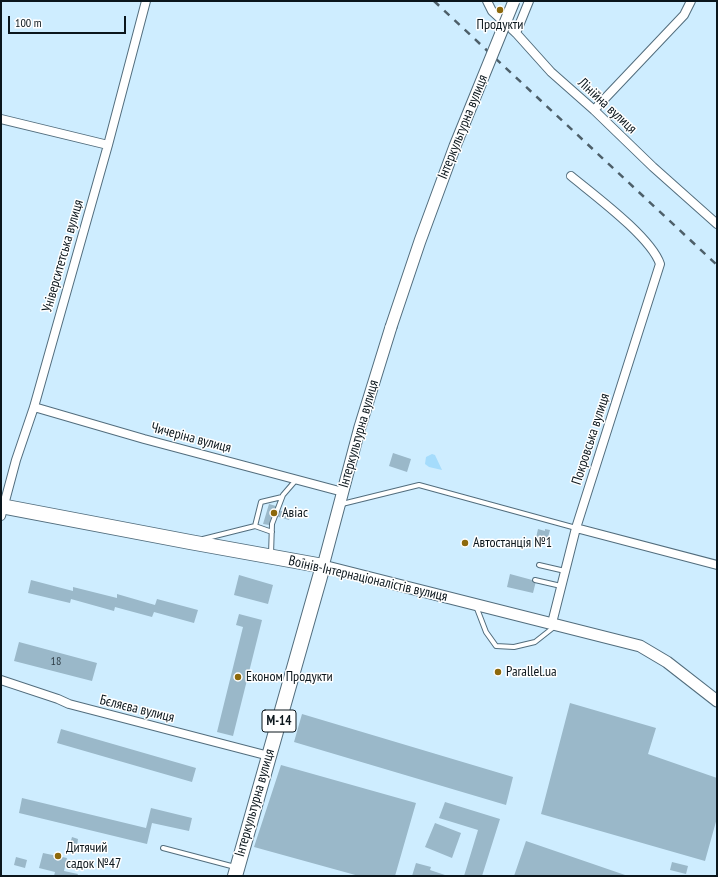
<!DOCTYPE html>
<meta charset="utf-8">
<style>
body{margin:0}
#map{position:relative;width:718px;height:877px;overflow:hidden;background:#ceedff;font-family:"PT Sans Narrow",sans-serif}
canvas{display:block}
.frame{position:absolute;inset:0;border:2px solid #0b161c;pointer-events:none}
.scale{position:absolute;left:8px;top:16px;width:118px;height:18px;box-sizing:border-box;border:2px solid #0b161c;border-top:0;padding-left:5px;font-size:12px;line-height:14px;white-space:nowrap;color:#0b161c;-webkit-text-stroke:3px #fff;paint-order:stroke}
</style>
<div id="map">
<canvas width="718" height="877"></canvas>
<div class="frame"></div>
<div class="scale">100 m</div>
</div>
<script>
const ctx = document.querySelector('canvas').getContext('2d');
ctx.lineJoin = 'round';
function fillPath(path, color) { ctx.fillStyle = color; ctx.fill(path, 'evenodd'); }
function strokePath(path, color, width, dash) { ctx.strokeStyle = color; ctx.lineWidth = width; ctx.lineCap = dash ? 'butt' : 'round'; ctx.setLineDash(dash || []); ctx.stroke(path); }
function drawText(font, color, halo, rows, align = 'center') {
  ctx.font = font + ' "PT Sans Narrow",sans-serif'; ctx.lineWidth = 3; ctx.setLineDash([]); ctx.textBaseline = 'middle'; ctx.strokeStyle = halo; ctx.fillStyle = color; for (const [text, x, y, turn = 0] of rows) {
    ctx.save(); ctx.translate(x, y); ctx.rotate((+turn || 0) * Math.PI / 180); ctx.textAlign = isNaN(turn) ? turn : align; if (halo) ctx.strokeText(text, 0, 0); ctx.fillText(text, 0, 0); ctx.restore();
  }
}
fillPath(new Path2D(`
 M432,454L435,455L442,470L429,467L425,464L426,457Z`), '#a5dcfc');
fillPath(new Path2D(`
 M393,453L411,459L407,472L389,466Z
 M269,504L276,506L275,509L291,514L289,520L272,515L269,525L263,524Z
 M538,529L545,531V529L550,530L547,541L536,538Z
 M510,574L536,581L533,593L507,587Z
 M239,575L273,585L268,604L234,595Z
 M31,580L73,591V587L117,598V594L155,605L157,599L198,610L194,623L154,612L152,617L115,607L114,611L71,599L70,603L28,593Z
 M239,614L262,620L233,736L217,732L243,627L236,625Z
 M19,642L97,663L92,681L14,661Z
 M570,703L656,728L648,754L717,778V818L705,861L541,814Z
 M302,714L513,777L506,805L294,742Z
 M61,729L196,768L192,782L57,743Z
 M281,765L416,803L395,876H359L254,847Z
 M22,798L146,828L151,808L192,818L189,831L152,823L147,844L19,813Z
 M445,802L500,819L482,876H464L478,830L439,818Z
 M435,823L461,833L452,858L425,847Z
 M72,837L78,839L77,846L70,844Z
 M526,841L628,876H514Z
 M43,853L67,858L64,871L78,874L77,876H54L55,872L39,868Z
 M16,857L27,860L25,868L14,865Z
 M672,862L688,866L686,874L670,870Z
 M416,863L431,867L430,870L448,876H412Z`), '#9ab8c9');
const lane = new Path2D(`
 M342,504L419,485L576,528
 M255,526L261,502L282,497
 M203,539L255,526L272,532
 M271,554L272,524L283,495L296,480
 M539,565L565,571
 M535,580L561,586
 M476,606L486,632L496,646L514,647L535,642L554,627
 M163,848L235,867`);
const street = new Path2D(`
 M487,1L492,11L516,33L551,72L594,110L653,167L717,224
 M516,33L529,1
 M594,110L684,15L691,1
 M1,119L108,145
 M34,407L144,439L343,492
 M1,516L16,460L34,407L108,145L146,1
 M576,528L717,565
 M552,623L576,528L660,264C651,237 594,195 571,176
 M1,680L58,699L69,704L269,756`);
const secondary = new Path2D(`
 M391,327L360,427L323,566L640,646L667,662L717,701`);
const highway = new Path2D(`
 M1,506L190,542L323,566L235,876`);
strokePath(lane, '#526d7d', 6);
strokePath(street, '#526d7d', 10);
strokePath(secondary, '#526d7d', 13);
strokePath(highway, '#526d7d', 16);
strokePath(lane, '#fff', 4);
strokePath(street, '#fff', 8);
strokePath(secondary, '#fff', 11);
strokePath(highway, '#fff', 14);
strokePath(new Path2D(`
 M434,1L717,265`), '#4d5f69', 2.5, [7, 7]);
const secondaryBridge = new Path2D(`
 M391,327L420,241L455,146L514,1`);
strokePath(secondaryBridge, '#526d7d', 13, []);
strokePath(secondaryBridge, '#fff', 11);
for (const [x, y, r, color] of [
 [500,10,4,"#8d690c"],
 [274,513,4,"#8d690c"],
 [465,543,4,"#8d690c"],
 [498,672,4,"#8d690c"],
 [238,677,4,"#8d690c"],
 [58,856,4,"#8d690c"]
]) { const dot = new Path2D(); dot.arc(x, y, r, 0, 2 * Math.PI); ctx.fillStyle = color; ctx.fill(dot); strokePath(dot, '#fff', 1.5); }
drawText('12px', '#2f3e47', null, [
 ["18",56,662]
]);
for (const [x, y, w] of [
 [279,721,34]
]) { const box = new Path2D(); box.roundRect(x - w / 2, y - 11, w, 22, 3); ctx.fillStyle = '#fff'; ctx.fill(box); strokePath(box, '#0b161c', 1); }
drawText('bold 13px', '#0b161c', null, [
 ["М-14",279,721]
]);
drawText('14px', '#0b161c', '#fff', [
 ["Продукти",500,25,"center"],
 ["Авіас",282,513],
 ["Автостанція №1",473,543],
 ["Parallel.ua",506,672],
 ["Економ Продукти",246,677],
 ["Дитячий",66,848],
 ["садок №47",66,864]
], 'left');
drawText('14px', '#0b161c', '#fff', [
 ["Лінійна вулиця",607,106,43],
 ["Інтеркультурна вулиця",463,127,-68],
 ["Університетська вулиця",63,256,-74],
 ["Інтеркультурна вулиця",359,434,-74],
 ["Чичеріна вулиця",191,438,15],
 ["Покровська вулиця",591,439,-72],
 ["Воїнів-Інтернаціоналістів вулиця",368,579,13],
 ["Бєляєва вулиця",137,709,14],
 ["Інтеркультурна вулиця",255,803,-74]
]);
</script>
